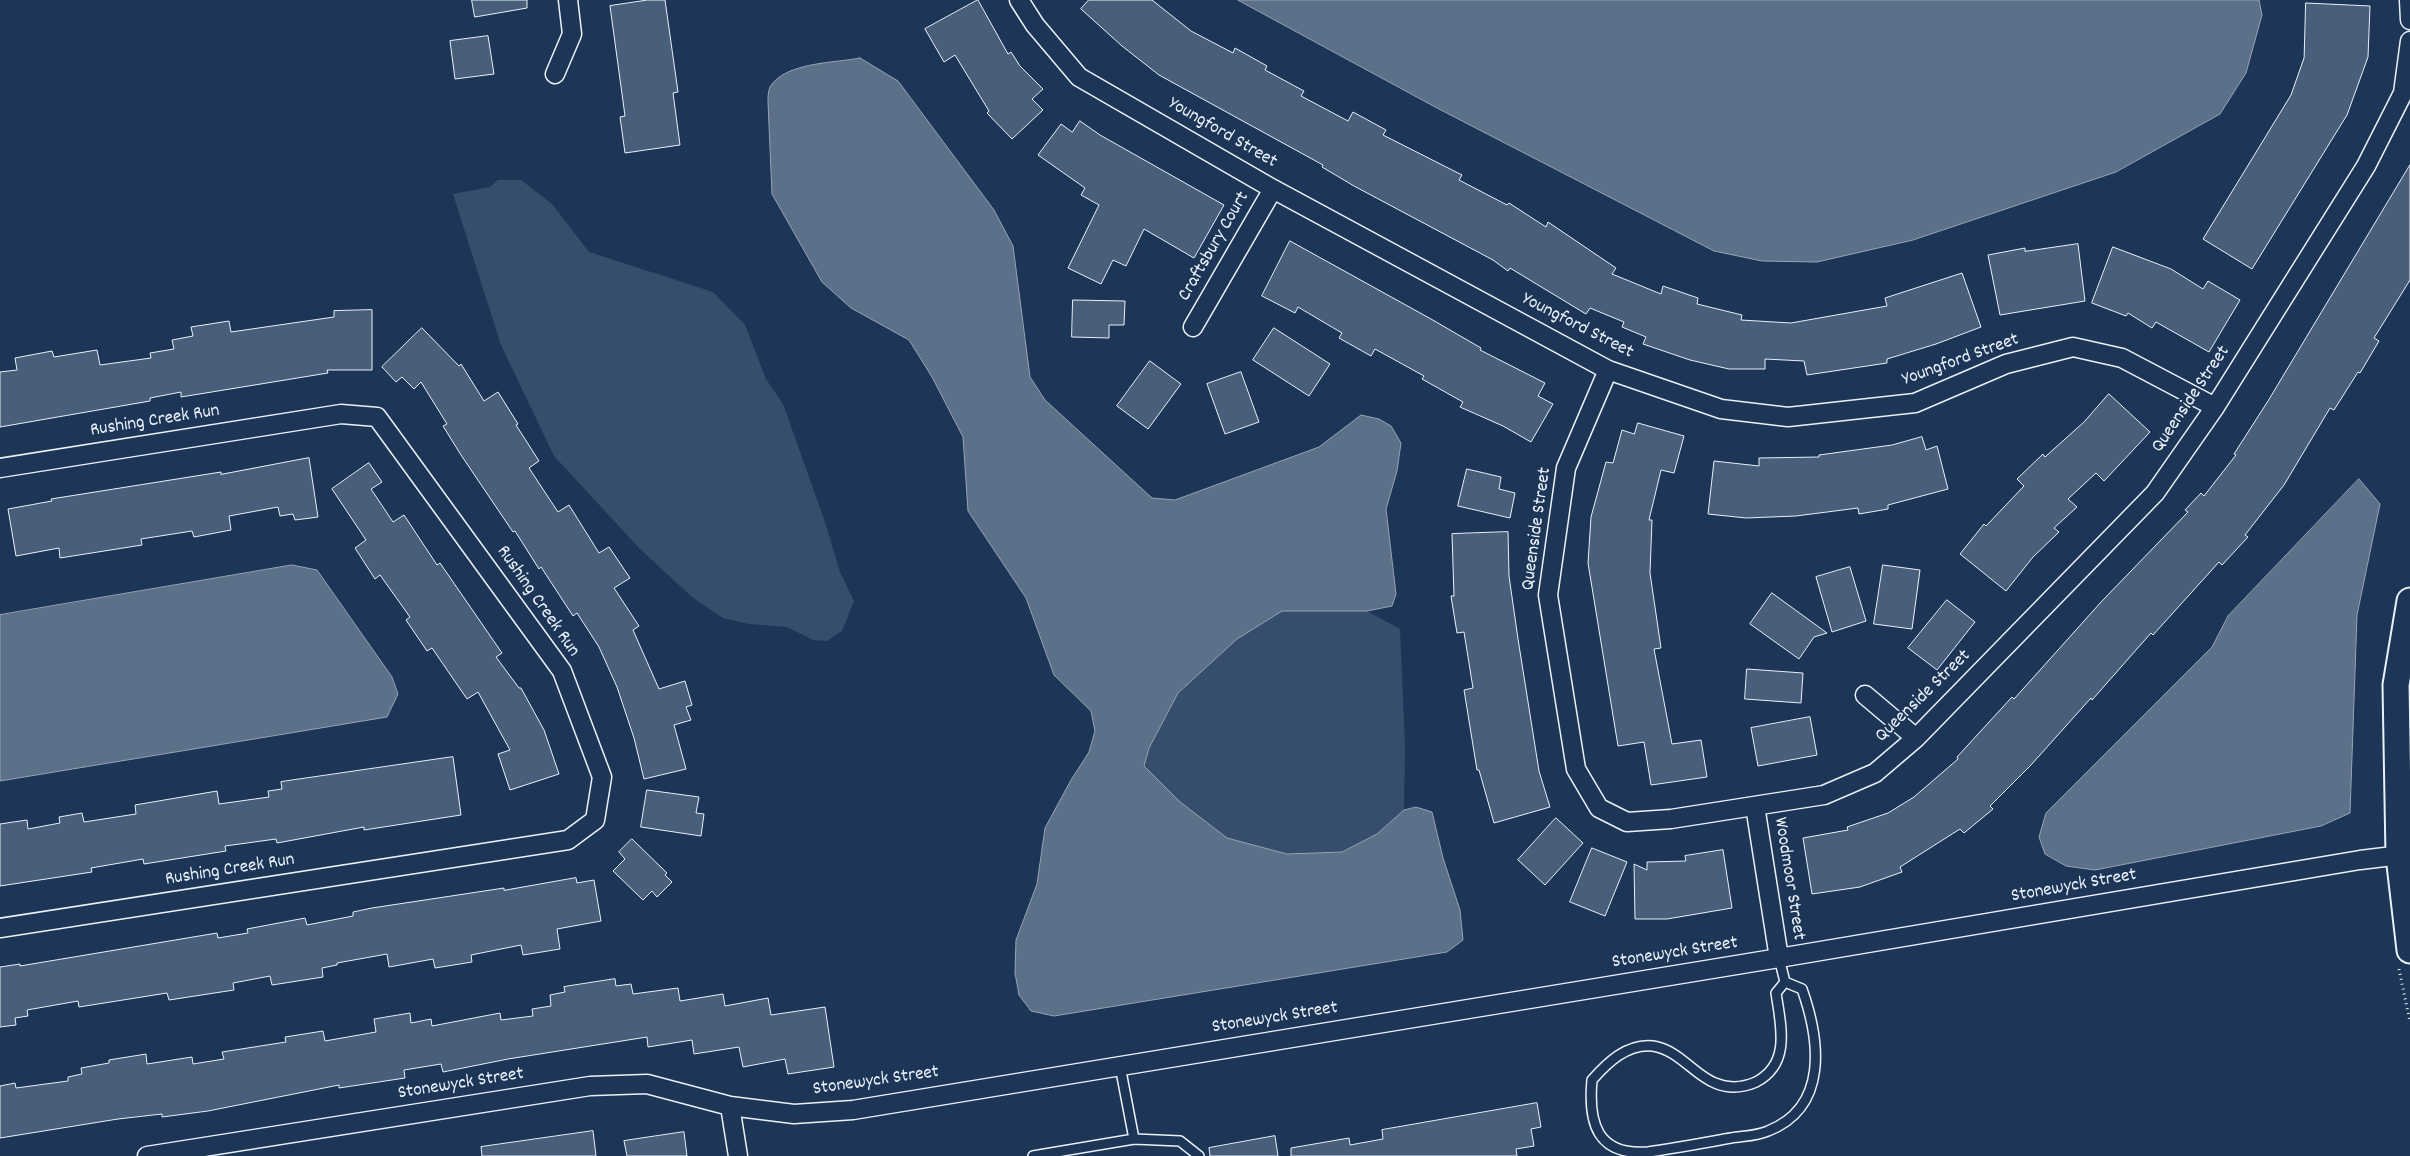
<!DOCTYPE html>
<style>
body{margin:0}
canvas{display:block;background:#1d3557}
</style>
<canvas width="2410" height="1156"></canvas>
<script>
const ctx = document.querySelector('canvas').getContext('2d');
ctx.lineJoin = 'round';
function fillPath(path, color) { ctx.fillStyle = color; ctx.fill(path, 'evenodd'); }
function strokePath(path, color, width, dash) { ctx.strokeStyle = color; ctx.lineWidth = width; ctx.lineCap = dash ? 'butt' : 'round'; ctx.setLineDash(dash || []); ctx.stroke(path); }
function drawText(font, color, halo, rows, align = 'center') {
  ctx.font = font + ' Dekko,sans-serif'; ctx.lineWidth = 4; ctx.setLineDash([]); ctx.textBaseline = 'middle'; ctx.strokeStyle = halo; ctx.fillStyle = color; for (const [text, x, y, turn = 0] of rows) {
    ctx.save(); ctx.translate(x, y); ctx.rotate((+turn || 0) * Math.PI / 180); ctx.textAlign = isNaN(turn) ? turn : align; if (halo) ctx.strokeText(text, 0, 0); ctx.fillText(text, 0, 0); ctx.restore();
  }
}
fillPath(new Path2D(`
 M498,180H521L552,204L589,252L713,292L745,325L766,379L783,404L825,522L840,572L854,601L842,631L827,641L813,640L787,627L749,624L723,618L692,597L640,549L554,456L501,345L453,194L490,187Z
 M1282,611H1367L1400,629L1405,745L1404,810L1377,834L1342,852L1287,854L1227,838L1179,801L1144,766L1149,748L1178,693L1237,639Z`), '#374d6c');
const water = new Path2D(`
 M1238,0H2259L2262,15L2246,73L2220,114L2116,172L1913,240L1817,262L1762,261L1714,251L1437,108Z
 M860,58L898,81L994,210L1013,246L1030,377L1045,400L1152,498L1175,500L1319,447L1361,415L1379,419L1391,426L1401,443L1397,471L1386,509L1396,594L1392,606L1367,611H1282L1237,639L1178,693L1149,748L1144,766L1179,801L1227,838L1287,854L1342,852L1377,834L1404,810L1416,807L1432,812L1443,858L1460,910L1463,940L1447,952L1054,1016L1031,1011L1019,995L1015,973L1016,940L1037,884L1045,828L1071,780L1089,752L1095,731L1091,711L1054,675L1026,598L968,511L963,437L932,377L909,340L851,308L822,282L772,194L768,102C768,97 768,91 770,87C785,62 835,63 860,58Z
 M2359,479L2380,504L2357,615L2350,813L2321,826L2095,870L2066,866L2045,854L2039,837L2046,813L2212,647L2228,616Z
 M292,565L317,570L392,677L398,694L387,717L0,781V615Z`);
fillPath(water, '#5d7089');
strokePath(water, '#95a4b5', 1);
const building = new Path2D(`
 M472,0H527V8L475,17Z
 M648,0H665L678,92L673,93L680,145L625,153L620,117L625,116L610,6Z
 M978,0L1008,54L1011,52L1020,66L1043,89L1032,99L1043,110L1012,139L987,113L989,111L955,55L944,62L925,29Z
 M1089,0H1152L1191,31L1233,53L1235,48L1267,66L1265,70L1304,91L1301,96L1348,121L1353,112L1386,130L1383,135L1462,175L1459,180L1507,205L1509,203L1546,227L1548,222L1616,268L1612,274L1661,294L1663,286L1698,298L1697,304L1742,315L1741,320L1791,323L1887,306L1885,298L1962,273L1981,327L1936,344L1887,359V363L1807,375L1804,361L1765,359V369H1729L1690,360L1643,344L1646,337L1622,327L1624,322L1590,308L1586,314L1510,268L1508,271L1493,260L1354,186L1322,167L1323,165L1159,75L1122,46L1081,9Z
 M2306,3L2370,6L2368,57L2347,115L2252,269L2203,239L2291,95L2304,58Z
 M488,36L494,74L455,79L450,41Z
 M1080,121L1100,135L1224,205L1194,258L1144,229L1126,266L1113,260L1101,284L1068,268L1099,205L1081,195L1085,188L1038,155L1061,124L1072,132Z
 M2410,165V280L2374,338L2379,341L2360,373L2358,372L2334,410L2330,408L2284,485L2245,535L2248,537L2222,565L2219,562L2153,635L2151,633L2092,700L2091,698L2031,765L1990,806L1993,809L1964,833L1960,829L1900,867L1902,872L1860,887L1812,894L1803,838L1848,830L1847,827L1888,813L1914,797L1958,759L1957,757L2012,697L2014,699L2102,601L2188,512L2185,510L2201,493L2204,496L2236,455L2234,454L2268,401Z
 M1290,241L1431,319L1481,348L1480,350L1545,383L1538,396L1553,404L1531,442L1503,426L1460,407L1463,402L1422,379L1424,376L1375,349L1371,356L1339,338L1342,333L1298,307L1295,313L1262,296Z
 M2078,244L2085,301L2000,315L1988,255L2025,248V251Z
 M2113,247L2171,269L2203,289L2208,281L2240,300L2209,352L2156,322L2152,328L2128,313L2126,316L2092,303Z
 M1073,300L1125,301L1124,325H1109V338L1072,337Z
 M372,310V370H327L328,373L181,397V392L150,398V401L0,427V372L17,370L15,358L52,351L54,357L97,350L100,365L151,358L150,353L174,349L172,340L193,336L191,327L229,321L231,332L334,317V311Z
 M422,328L459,366L461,364L484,401L498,392L518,424L516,425L539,461L529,468L558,512L569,505L599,553L609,547L630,578L614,588L639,626L633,630L659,689L685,681L692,705L686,707L691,720L674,725L686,769L644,779L634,738L617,687L599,647L577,613L573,616L541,567L539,569L515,531L513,532L461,455L443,426L447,424L421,382L414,389L402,377L396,382L382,367Z
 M1274,328L1330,364L1309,396L1253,360Z
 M1150,361L1181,384L1148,429L1117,406Z
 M1241,372L1259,422L1225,434L1207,384Z
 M2109,394L2150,432L2104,481L2096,473L2068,499L2077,507L2054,528L2059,532L2033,557L2006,591L1960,554L1984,524L1986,526L2024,486L2017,479L2043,454L2045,457L2084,422Z
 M1638,423L1684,436L1674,473L1661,470L1649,520H1652L1650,573L1661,648L1654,649L1672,744L1701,740L1707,777L1651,785L1644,742L1618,746L1588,563L1591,517L1606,462L1613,463L1622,430L1634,434Z
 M1922,437L1926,450L1937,446L1948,489L1888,505V509L1859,514L1858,508L1796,516L1746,518L1708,514L1714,461L1759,466V458L1819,457V455L1892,445Z
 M309,458L318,517L295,520L293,514L280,516L278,507L229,516L231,530L194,537L192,531L141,539L142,545L60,558L59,548L16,556L8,509L52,501L51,499L221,472V474Z
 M369,463L382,482L371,489L393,522L404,515L437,565L440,563L502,653L496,657L519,688H521L544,730L559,774L510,790L498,754L510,750L478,692L467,699L432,648L427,651L406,620L410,617L380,575L375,579L355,548L366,540L332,489Z
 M1467,469L1501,477L1499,489L1515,493L1510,518L1458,506Z
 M1508,532L1509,576L1518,639L1539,771L1550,807L1494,823L1479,770H1477L1464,690L1473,688L1464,632L1457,633L1451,596H1454L1452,534Z
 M1883,565L1920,570L1912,629L1874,624Z
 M1850,567L1866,621L1832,632L1816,577Z
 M1772,593L1827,633L1814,637L1799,659L1750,624Z
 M1947,600L1975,622L1937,670L1908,648Z
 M1747,669L1803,673L1801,703L1745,699Z
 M1810,717L1817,755L1758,766L1751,728Z
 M453,757L461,815L364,830V827L277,843L276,839L225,846L226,851L144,864L143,859L91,868L92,872L0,886V824L27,820L28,829L60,823L59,817L82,813L84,822L136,814L135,805L217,791L219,804L269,797L268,791L282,789L281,782Z
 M647,790L699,797L696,813L704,814L701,836L641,827Z
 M1556,818L1583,843L1545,885L1518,860Z
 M632,839L667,873L665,875L672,882L657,897L652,891L643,900L613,871L625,859L619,852Z
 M1592,848L1627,862L1605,916L1570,902Z
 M1723,850L1732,908L1667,919H1635L1634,864L1647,870V862L1686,861L1685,856Z
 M576,878L577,883L594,880L601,921L557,929L560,949L523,955L521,945L471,955L472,962L435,968L433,959L389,967L387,954L337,963V965L322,968L323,977L272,985L270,976L233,983L234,990L169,1000L167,993L79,1007L78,1001L27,1010L28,1016L15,1018L16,1025L0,1027V967L20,964V966L217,933L218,938L248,933L247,929L305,918L307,925L353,916V912L372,908L504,888V890Z
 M615,979L616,986L631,984L633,994L678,988L680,1001L723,994L725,1006L768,998L771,1015L825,1007L834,1067L788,1074L785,1059L743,1067L739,1047L694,1054L692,1040L648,1047L647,1037L508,1059L443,1072L441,1064L404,1070L405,1078L339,1088V1085L208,1111L162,1117V1114L118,1119L0,1138V1086L15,1083L16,1088L68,1081V1077L82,1074L81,1068L109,1063V1060L146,1054L147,1064L192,1057L193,1064L224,1059L222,1052L286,1042L285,1037L323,1031L325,1041L376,1032L374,1019L410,1013L411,1023L431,1019L432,1026L500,1013L501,1020L533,1016L532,1009L551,1006L550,995L565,992L564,987Z
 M1537,1103L1541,1127L1531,1129L1534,1146L1516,1149L1517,1156H1291V1148L1349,1138L1350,1145L1383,1139L1382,1130Z
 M593,1131L596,1156H482L481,1147Z
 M684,1132L687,1156H627L624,1141Z
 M1275,1136L1278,1156H1210L1209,1148Z`);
fillPath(building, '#495e7a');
strokePath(building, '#e8f1f8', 1);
const lane = new Path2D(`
 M1779,958L1785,982
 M1785,982L1802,989C1820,1040 1829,1107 1768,1131C1757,1136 1743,1136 1731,1138C1703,1143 1676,1148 1648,1152C1597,1156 1588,1123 1592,1080C1607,1063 1627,1043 1653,1046C1679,1050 1694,1075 1715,1083C1729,1089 1742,1088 1756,1082C1791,1064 1781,1026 1776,993Z
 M1120,1066L1134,1139
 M1033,1156L1134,1139L1180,1141L1199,1156`);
const street = new Path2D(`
 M1019,0L1035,25L1079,77L1273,189L1608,370L1721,409L1788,417L1915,403L2006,364L2073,347L2122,358L2215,407
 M2409,0L2410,20
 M555,74L572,34L568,0
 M1193,327L1273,189
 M1608,370L1566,468L1548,595L1576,769L1599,808L1627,822L1671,819L1824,795L1875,773L1916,738L2155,493L2215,407L2366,166L2403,93L2410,41
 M0,468L341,414L377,417L562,671L602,777L595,820L568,840L0,928
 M1865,695L1916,738
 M1755,806L1779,958
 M730,1106L738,1156
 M147,1156L590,1086L647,1084L730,1106L794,1114L853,1110L1779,958L2360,860L2410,854`);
const secondary = new Path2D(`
 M2410,601L2396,685L2399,856L2410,950`);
strokePath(lane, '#e8f1f8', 12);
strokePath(street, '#e8f1f8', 21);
strokePath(secondary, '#e8f1f8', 29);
strokePath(new Path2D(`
 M2399,969L2410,1022`), '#e8f1f8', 3, [1, 4]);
strokePath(lane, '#1d3557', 9);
strokePath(street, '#1d3557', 18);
strokePath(secondary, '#1d3557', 25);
drawText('19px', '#e8f1f8', '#1d3557', [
 ["Youngford Street",1222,134,30],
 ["Craftsbury Court",1215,247,-60],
 ["Youngford Street",1577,327,27],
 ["Youngford Street",1961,361,-20],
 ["Queenside Street",2192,400,-56],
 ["Rushing Creek Run",155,422,-9],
 ["Queenside Street",1538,529,-82],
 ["Rushing Creek Run",537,602,55],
 ["Queenside Street",1924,697,-44],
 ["Rushing Creek Run",230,871,-9],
 ["Woodmoor Street",1788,879,81],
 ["Stonewyck Street",2074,887,-10],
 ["Stonewyck Street",1675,954,-9],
 ["Stonewyck Street",1275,1019,-9],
 ["Stonewyck Street",876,1082,-8],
 ["Stonewyck Street",461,1085,-9]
]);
</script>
